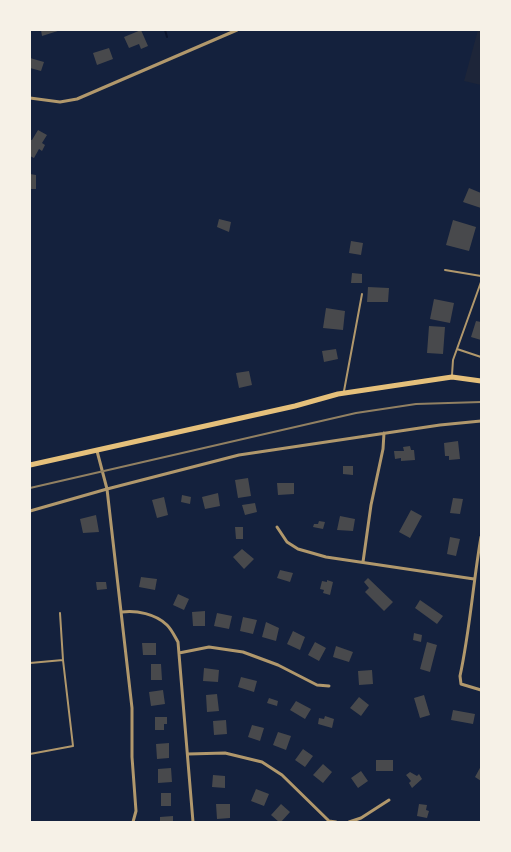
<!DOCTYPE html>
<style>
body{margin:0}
#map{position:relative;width:511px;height:852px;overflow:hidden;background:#14213d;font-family:Raleway,sans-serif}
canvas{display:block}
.frame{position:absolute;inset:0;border:31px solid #f6f1e7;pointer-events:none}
</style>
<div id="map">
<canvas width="511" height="852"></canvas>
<div class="frame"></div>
</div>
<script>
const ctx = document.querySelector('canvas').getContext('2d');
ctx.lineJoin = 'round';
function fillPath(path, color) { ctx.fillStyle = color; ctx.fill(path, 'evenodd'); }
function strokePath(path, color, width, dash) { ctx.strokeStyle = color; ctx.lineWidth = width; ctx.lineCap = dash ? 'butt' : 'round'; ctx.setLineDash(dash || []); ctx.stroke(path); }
fillPath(new Path2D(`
 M478,30H481V85L464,81Z`), '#1d2539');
strokePath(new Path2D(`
 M165,30L167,37`), '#0b132b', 2);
fillPath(new Path2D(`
 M41,30H61L42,36Z
 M141,30L148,46L141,49L139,44L129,48L124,37Z
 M109,48L113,59L97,65L93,53Z
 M30,58L44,62L41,71L30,68Z
 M38,130L47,135L42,143L45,145L42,151L39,149L34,158L30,156V140H32Z
 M30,174L36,175V189H30Z
 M469,188L481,193V208L463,202Z
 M219,219L231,222L229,232L217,227Z
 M453,220L476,227L469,251L446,245Z
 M351,241L363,243L361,255L349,253Z
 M352,273L362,274V283H351Z
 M368,287L389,288L388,302H367Z
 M434,299L454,303L450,323L430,319Z
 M326,308L345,311L343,330L323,328Z
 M476,321L481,322V340L471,337Z
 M429,326L445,327L443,354L427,353Z
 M336,349L338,359L324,362L322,351Z
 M249,371L252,385L239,388L236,373Z
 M458,441L460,459L449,460V456H445L444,443Z
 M410,446L411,450H414L415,460L401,461V458L395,459L394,451H404L403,447Z
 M343,466H353V475L343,474Z
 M248,478L251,496L238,498L235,480Z
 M277,483H294V494L278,495Z
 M218,493L220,506L205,509L202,497Z
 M182,495L191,497L190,504L181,502Z
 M164,497L168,515L157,518L152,500Z
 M453,498L463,499L460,514L450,513Z
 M255,503L257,512L245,515L242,505Z
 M411,510L422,516L410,538L399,532Z
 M96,515L99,532L83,533L80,519Z
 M340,516L355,519L353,531L337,530Z
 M319,521L325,522L323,529L313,527L314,524H318Z
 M235,527H243V539H236Z
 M450,537L460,539L456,556L447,554Z
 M242,549L254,559L244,569L233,557Z
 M280,570L293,573L290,582L277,578Z
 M141,577L157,579L155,590L139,587Z
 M368,578L393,602L384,611L365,592L369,588L364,582Z
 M327,580L333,582L330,595L323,593L324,590L320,589L322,581L327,582Z
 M96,582H106L107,589L97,590Z
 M178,594L189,599L184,610L173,605Z
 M420,600L443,616L437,624L415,608Z
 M205,611V626H193L192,612Z
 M217,613L232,616L229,629L214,626Z
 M243,617L257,620L253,634L240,631Z
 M266,622L279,628L276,641L262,637Z
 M293,631L305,637L300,650L287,644Z
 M414,633L422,635L421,642L413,640Z
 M315,642L326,648L319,661L308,655Z
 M427,642L437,645L430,672L420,669Z
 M142,643H156V655H143Z
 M336,646L353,652L349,662L333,657Z
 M151,664H161L162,680H151Z
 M204,668L219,670L218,682L203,681Z
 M372,670L373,684L359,685L358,671Z
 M241,677L257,681L254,692L238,687Z
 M163,690L165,704L151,706L149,692Z
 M217,694L219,711L207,712L206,695Z
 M424,695L430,715L420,718L414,698Z
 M359,697L369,705L361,716L350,708Z
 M269,698L278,701L277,706L267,703Z
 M296,701L311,709L305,719L290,710Z
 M453,710L475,714L473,724L451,720Z
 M325,716L334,719L332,728L318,724L319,718L324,719Z
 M155,717H167V724H164V730H155Z
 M226,720L227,734L214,735L213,721Z
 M252,725L264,728L260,741L248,737Z
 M278,732L291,736L286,750L273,745Z
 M169,743V758L157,759L156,744Z
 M303,749L313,756L305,767L295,760Z
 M376,760H393V771H376Z
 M323,764L332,772L323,783L313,775Z
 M481,766V781L475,777Z
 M171,768L172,782L158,783V769Z
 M361,771L368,781L358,788L351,778Z
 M410,772L417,776L419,774L422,779L412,788L409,783L411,781L406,775Z
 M213,775L225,776V788L212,787Z
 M256,789L269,794L264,806L251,801Z
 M161,793H171V806H161Z
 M216,804H230V818L217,819Z
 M281,804L290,812L281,822H279L271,815Z
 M419,804L427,805L426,810L429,811L427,818L417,816Z
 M173,816V822H160V817Z`), '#48494c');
strokePath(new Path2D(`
 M445,270L481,276
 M457,349L481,357
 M452,375L453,360L481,282
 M344,391L362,294
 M30,663L63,660
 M30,754L73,746L63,660L60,613`), '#b1986c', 2);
strokePath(new Path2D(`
 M30,98L60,102L77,99L237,30
 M97,451L107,489L132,708V757L136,811L133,822
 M30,511L107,489L239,455L440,425L481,421
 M277,527L287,542L298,549L326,557L474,579
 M481,537C473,583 470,630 460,676L461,684L481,690
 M363,562L371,505L383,449L384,433
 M122,612C136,610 156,614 167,625C172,630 175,637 178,642L193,822
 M179,653L209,647L243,652L278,665L317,685L329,686
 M188,754L225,753L262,762L282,775L329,821L336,822
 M349,822L361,818L389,800`), '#b1986c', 3);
strokePath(new Path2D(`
 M30,465L295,406L338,394L452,377L481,381`), '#e5c07b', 5);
strokePath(new Path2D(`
 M30,488L356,413L416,404L481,402`), '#918062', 2);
</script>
